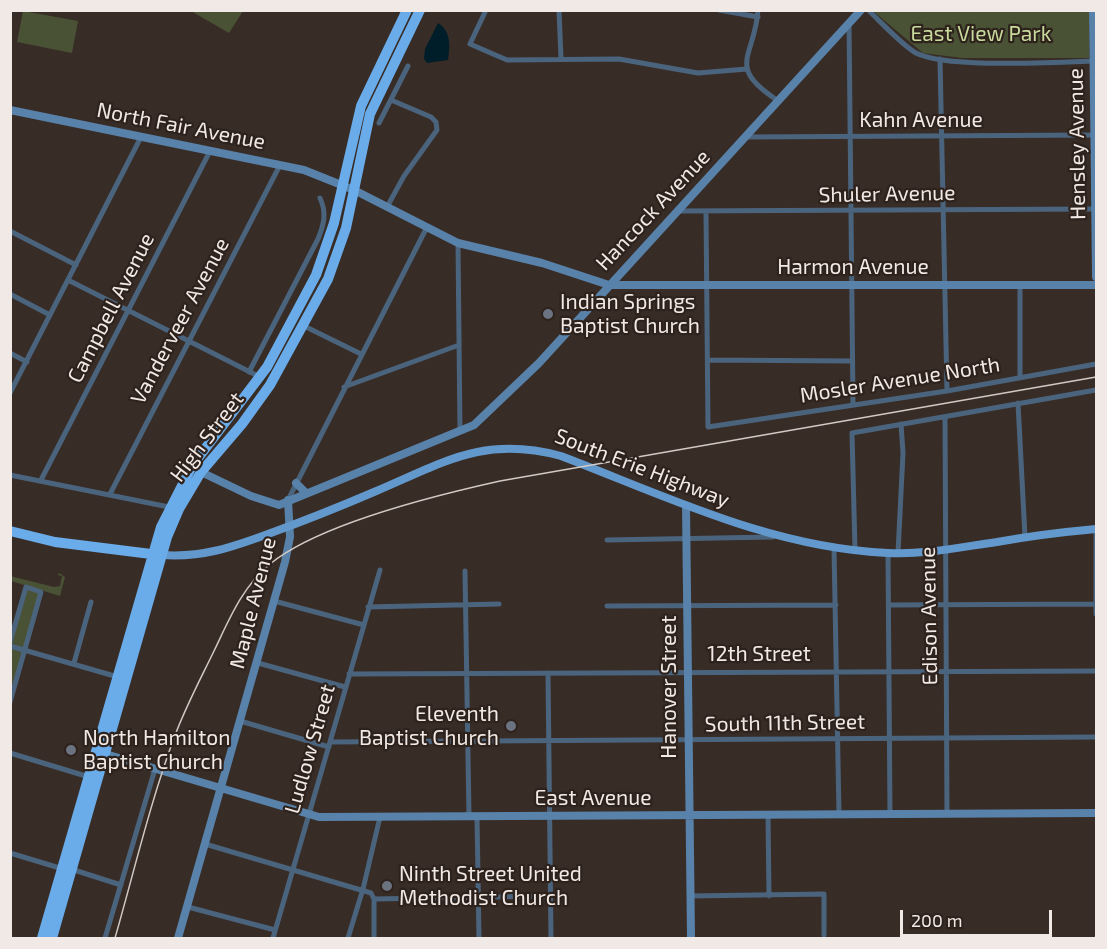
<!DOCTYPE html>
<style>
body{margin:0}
#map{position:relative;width:1107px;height:949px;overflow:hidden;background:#382c26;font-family:"Exo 2",sans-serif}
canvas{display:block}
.frame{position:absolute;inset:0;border:12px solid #f1e9e5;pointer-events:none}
.scale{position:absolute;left:900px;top:910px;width:152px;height:27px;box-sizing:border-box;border:3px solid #f1e9e5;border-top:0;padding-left:8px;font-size:18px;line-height:21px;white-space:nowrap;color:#f1e9e5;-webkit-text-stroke:4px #2e221c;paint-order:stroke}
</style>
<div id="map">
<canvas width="1107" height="949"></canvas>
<div class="frame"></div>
<div class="scale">200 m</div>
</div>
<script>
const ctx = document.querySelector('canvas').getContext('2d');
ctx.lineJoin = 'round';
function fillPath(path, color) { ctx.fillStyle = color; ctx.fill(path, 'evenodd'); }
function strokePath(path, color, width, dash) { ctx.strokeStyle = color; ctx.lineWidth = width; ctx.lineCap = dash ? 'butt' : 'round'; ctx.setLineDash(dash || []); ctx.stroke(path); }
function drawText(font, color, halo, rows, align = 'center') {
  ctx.font = font + ' "Exo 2",sans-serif'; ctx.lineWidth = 4.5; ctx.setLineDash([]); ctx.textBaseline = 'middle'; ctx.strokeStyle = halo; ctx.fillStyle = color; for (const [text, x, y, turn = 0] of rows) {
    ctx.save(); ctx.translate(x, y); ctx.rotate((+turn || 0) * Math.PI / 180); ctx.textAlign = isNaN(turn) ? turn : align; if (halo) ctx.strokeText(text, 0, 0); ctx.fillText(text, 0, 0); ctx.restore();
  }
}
fillPath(new Path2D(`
 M23,11L78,21L72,53L17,42Z
 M191,11H243L229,33Z
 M873,11H1089V58H962L923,53Z
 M59,573L65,577L60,596L11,581L10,576L54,587L60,586L62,576L58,575Z
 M26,587L41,592L11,702V642Z`), '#4a5235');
fillPath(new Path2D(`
 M438,23C451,31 450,46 448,60L427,63L424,59L425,49Z`), '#001e29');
strokePath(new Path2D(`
 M486,10L470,44L507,60L619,59L698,73L747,69
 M559,10L561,58
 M719,10L758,17
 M758,10C755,57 725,66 777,100
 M868,10C881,22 903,46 916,53C947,69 1056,62 1095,61
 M849,22L853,404
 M940,59L947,391
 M379,123L408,66
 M745,137L1096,135
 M387,207L404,176L437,130L436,122L431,117L391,100
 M677,211L1096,209
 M706,212L708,427L947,391L1096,364
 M10,231L76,265
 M458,243L460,431
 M68,280L260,377
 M1020,284V378
 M10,294L50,315
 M304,326L361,354
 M10,353L27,362
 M708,360L852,361
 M249,372L318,239C324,224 327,213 320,198
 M344,387L459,345
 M10,393L141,137
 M1018,403L1025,537
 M945,417L947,814
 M10,475L169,507
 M41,480L210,151
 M110,494L280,165
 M288,500L427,227
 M1096,534V614
 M607,540L773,537
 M834,548L839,814
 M855,550L852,433L1096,390
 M888,553L890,814
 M898,553L903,453L901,424
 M465,571L469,816
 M274,601L364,625
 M889,605L1096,604
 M607,606L836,605
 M368,607L499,604
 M10,642L26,587L41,592L10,702
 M10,646L118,677
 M74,663L91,602
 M258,663L345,687
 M548,673L551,938
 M349,674L1096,671
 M240,721L329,747
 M330,742L1096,737
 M10,753L89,777
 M768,814L769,896
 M477,816L479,938
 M205,844L371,893L374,899V938
 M10,853L63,869
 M71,869L121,885
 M690,896L824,894V935
 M374,899L550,896
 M188,907L275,930
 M105,938L155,769
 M273,938L380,570
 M348,938L363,889L380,817`), '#4b647e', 5);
strokePath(new Path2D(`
 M1093,10L1096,277
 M10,110L304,170L354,190L458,243L542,263L609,285H1096
 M201,472L251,496L279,505L474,425L539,363L861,10
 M296,483L305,492
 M686,506L691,938
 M102,753L319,817L1096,813
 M178,938L285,562L290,537L288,500`), '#5882aa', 8);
strokePath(new Path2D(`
 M162,555C201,558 233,547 268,534C304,521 339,507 374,492C443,463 483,435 561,456C668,497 772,548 888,553C924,555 961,547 997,542C1030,536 1063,532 1096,529`), '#6298cb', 8);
strokePath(new Path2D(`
 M10,531L55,542L159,555
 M42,938L161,527L192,466L267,367L316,275L334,223L361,106L407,10
 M52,938L167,537L179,509L201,472L242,424L270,385L328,279L346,228L370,114L420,10`), '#6aacea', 10);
strokePath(new Path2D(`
 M115,938C134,872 150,803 174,738C185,708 200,680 214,651C229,620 242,587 270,564C319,524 437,495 500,481L1096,377
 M1094,938L1096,937`), '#d1c9c4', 1.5);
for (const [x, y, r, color] of [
 [548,314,6,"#6b7280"],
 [511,726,6,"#6b7280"],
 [71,750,6,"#6b7280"],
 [387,886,6,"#6b7280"]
]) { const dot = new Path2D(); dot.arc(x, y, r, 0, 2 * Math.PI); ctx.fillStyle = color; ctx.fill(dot); strokePath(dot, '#2e221c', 2); }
drawText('21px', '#c8da9c', '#2e221c', [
 ["East View Park",981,34]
]);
drawText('21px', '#f1e9e5', '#2e221c', [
 ["Kahn Avenue",921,120],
 ["North Fair Avenue",181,126,11],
 ["Hensley Avenue",1077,144,-91],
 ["Shuler Avenue",887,194,-1],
 ["Hancock Avenue",653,210,-47],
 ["Harmon Avenue",853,267],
 ["Campbell Avenue",111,308,-63],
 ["Vanderveer Avenue",180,321,-62],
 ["Mosler Avenue North",900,380,-9],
 ["High Street",207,437,-53],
 ["South Erie Highway",642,468,21],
 ["Maple Avenue",253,603,-76],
 ["Edison Avenue",929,616,-91],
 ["12th Street",759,654],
 ["Hanover Street",669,687,-90],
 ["South 11th Street",785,723,-1],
 ["Ludlow Street",310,749,-74],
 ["East Avenue",593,798]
]);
drawText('21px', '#f1e9e5', '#2e221c', [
 ["Indian Springs",560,302],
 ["Baptist Church",560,326],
 ["Eleventh",499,714,"right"],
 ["Baptist Church",499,738,"right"],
 ["North Hamilton",83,738],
 ["Baptist Church",83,762],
 ["Ninth Street United",399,874],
 ["Methodist Church",399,898]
], 'left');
</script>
